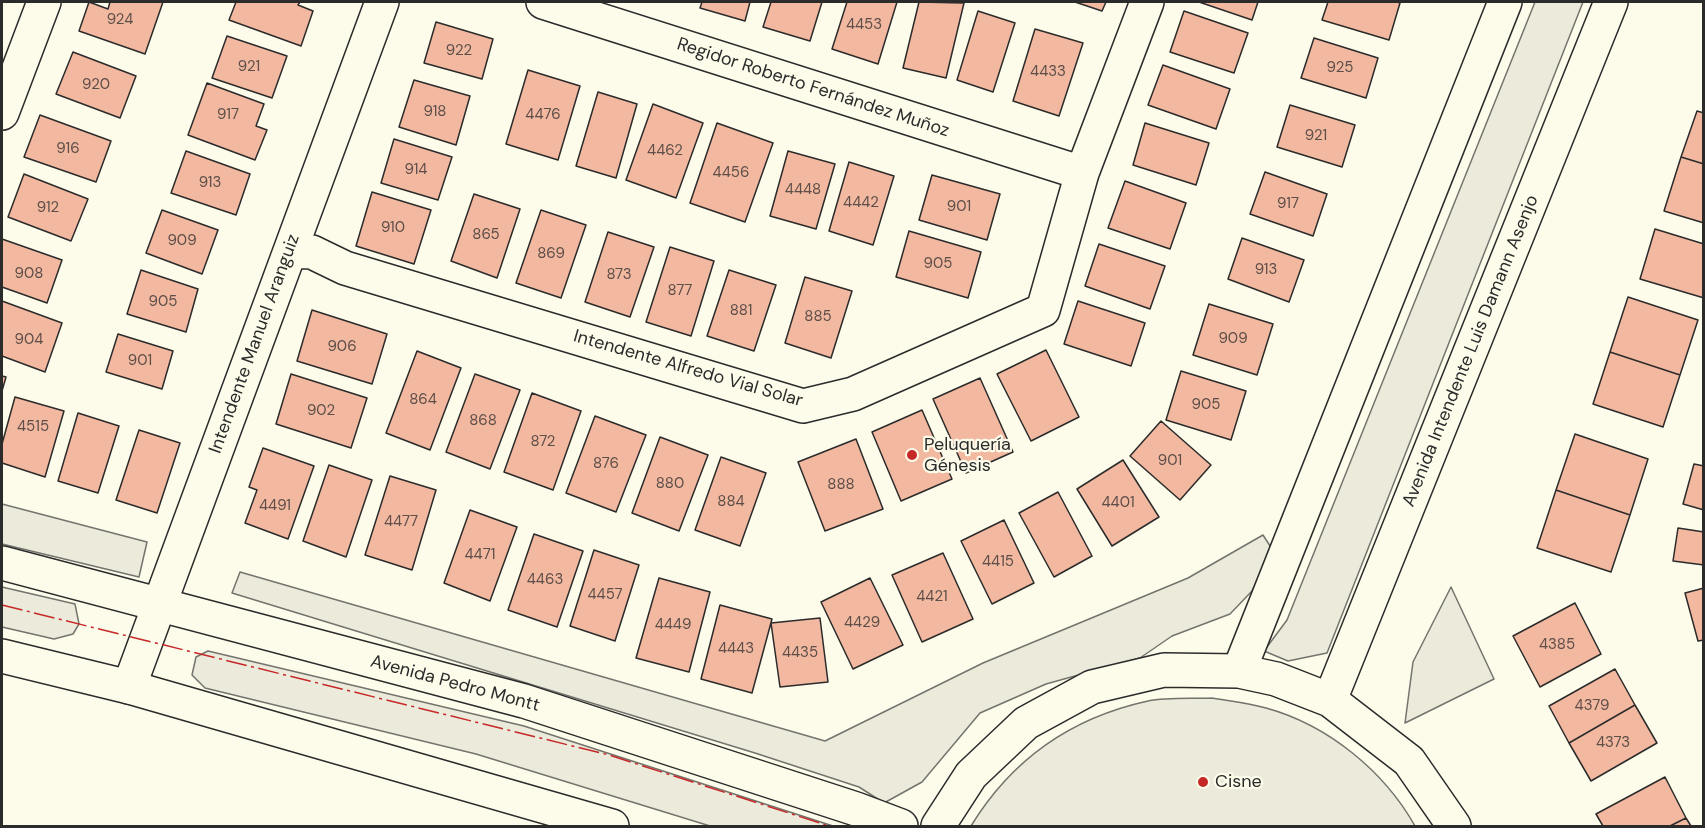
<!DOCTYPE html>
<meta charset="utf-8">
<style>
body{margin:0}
#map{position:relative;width:1705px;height:828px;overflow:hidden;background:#fdfbea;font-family:"DM Sans",sans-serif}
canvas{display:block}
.frame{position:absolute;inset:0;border:3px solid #2b2b2b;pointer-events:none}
</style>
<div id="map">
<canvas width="1705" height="828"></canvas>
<div class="frame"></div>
</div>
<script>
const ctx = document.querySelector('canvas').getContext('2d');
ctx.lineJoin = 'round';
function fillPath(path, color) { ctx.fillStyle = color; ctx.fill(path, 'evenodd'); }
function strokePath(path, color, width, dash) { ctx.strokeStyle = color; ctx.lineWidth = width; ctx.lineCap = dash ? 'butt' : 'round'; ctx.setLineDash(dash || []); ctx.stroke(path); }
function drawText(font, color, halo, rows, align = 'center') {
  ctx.font = font + ' "DM Sans",sans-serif'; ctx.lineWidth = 4.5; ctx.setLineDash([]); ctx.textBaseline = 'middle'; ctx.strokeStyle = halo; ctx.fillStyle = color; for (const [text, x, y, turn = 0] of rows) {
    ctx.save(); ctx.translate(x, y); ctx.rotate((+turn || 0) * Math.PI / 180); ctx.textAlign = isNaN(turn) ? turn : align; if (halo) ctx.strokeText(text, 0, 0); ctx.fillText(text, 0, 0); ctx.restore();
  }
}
const green = new Path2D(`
 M1535,2H1583L1327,653L1288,661L1264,651L1287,620Z
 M2,504L147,542L139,577L2,544Z
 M1263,535L1272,549L1252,591L1230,614L1172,636L1140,658L1046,684L980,713L922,782L884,803L859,787L755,753L232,593L240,572L825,741L983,663L1188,578Z
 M2,587L75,604L79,624L73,634L54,639L2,627Z
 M1451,587L1494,679L1405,723L1413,662Z
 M208,651L524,726L833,826H710L476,754L205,688L192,675L196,657Z
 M1212,698C1230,701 1249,703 1266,708C1328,725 1384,771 1415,826H971C1012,759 1070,718 1148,701C1168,697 1191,699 1212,698Z`);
fillPath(green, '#ecebdb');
strokePath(green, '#74746e', 1.5);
const building = new Path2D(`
 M89,2L108,9L110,2H163L145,54L79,31Z
 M236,2H300L298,5L313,11L301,46L229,20Z
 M702,2H750L745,21L700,8Z
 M771,2H822L810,41L763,27Z
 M847,2H897L878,64L832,49Z
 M919,2L964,3L946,78L903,68Z
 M1075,2H1106L1102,11Z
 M1199,2H1258L1252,20Z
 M1328,2H1397L1400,3L1389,40L1322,20Z
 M978,11L1015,23L993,92L957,80Z
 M1184,11L1248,33L1234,73L1170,52Z
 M436,22L493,39L482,79L424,63Z
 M1035,29L1083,43L1059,116L1013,101Z
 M227,36L287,56L272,98L212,78Z
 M1314,38L1378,58L1366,98L1301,78Z
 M73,52L136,76L120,118L56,94Z
 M1163,65L1230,89L1216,129L1148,105Z
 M528,70L580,86L558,160L506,144Z
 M414,80L470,96L456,145L399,127Z
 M207,83L264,104L256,126L267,130L255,160L188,135Z
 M598,92L637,104L616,178L576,166Z
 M653,104L703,123L676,198L626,180Z
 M1290,105L1355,125L1342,167L1277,147Z
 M1697,111L1704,113V164L1681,157Z
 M40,115L111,141L96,182L24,157Z
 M717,123L773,143L745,222L690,203Z
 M1145,123L1209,143L1196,185L1133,165Z
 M394,139L452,157L438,200L381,183Z
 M186,151L250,174L236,215L171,193Z
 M788,151L835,164L816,229L770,216Z
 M1681,157L1704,164V223L1664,211Z
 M849,162L894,176L873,245L829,231Z
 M1265,172L1327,194L1313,236L1250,214Z
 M24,174L88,199L71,241L8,217Z
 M932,175L1000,194L987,240L919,220Z
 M1125,181L1186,203L1170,249L1108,228Z
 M372,192L431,210L414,264L356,246Z
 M474,194L520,209L497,278L451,261Z
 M162,210L218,230L202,274L146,253Z
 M541,210L586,225L561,298L516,283Z
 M1655,229L1704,244V298L1640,279Z
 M909,231L981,252L968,298L896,277Z
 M608,232L654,247L630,317L585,302Z
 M1242,238L1304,260L1289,302L1228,279Z
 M2,239L62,260L47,303L2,287Z
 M1099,244L1165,266L1150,309L1085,286Z
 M670,247L714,261L691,336L646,322Z
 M141,270L198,289L186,332L127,314Z
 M729,270L776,285L754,351L707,336Z
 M805,277L852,291L831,358L785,343Z
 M1628,297L1698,320L1680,375L1610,352Z
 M2,301L62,323L45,372L2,356Z
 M1078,301L1145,323L1131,366L1064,344Z
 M1209,304L1273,324L1257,375L1193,355Z
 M312,310L387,334L372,384L297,361Z
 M118,334L173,351L162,389L106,372Z
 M1046,350L1079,417L1031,441L997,374Z
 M417,351L461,368L430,450L386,433Z
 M1610,352L1680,375L1663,427L1593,404Z
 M1181,371L1246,391L1231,440L1166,420Z
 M291,374L367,398L351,448L276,424Z
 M475,374L520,390L490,469L446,452Z
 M2,376L6,377L2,391Z
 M980,378L1013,452L966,473L933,399Z
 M532,393L581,411L553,490L504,472Z
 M15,397L64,411L45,477L2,463V444Z
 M922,410L952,479L901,501L872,432Z
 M78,413L119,426L98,493L58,481Z
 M595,416L646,435L616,512L566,493Z
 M1161,421L1211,465L1180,500L1130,456Z
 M139,430L180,443L157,513L116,500Z
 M1575,434L1648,459L1630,515L1556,490Z
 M660,437L708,455L679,531L632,513Z
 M856,439L883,509L825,531L798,462Z
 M263,448L314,466L288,539L245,523L257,490L249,487Z
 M721,457L766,473L740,546L695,530Z
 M1123,460L1159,517L1112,546L1077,489Z
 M1694,464L1704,466V510L1683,504Z
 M329,465L372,480L346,557L303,541Z
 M390,476L436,490L412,570L365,555Z
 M1556,490L1630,515L1611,572L1537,548Z
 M1058,492L1092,556L1054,577L1019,513Z
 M470,510L517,527L490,601L444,583Z
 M1004,520L1034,583L992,604L961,541Z
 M1678,528L1704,532V565L1673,561Z
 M534,534L583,551L557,627L508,610Z
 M594,550L639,565L615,641L570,626Z
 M943,553L973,619L922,642L892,575Z
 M659,578L710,592L689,672L636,658Z
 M870,578L903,645L853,669L821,602Z
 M1704,588V640L1698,641L1685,593Z
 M1575,603L1601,654L1540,687L1513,636Z
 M720,605L772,619L752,693L701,679Z
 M820,618L828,682L780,687L771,623Z
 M1615,669L1635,705L1569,743L1549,706Z
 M1635,705L1657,743L1591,781L1569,743Z
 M1665,777L1686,818L1670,826H1603L1596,814Z
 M1686,818L1691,826H1670Z`);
fillPath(building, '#f2b8a0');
strokePath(building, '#2b2b2b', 1.5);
const minor = new Path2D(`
 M543,2L1082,173
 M2,113L44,2
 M290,251L312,252L345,268L803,406L853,394L1043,310L1082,173L1147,2
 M129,687L382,2`);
const secondary = new Path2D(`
 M2,563L524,701L856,809L901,826
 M2,656L129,687L612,826
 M1239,671L1505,2
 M1330,700L1611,2
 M938,826L971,775L1026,723L1092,687L1164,670L1239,671L1276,679L1330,700L1409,761L1454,826`);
strokePath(minor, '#2b2b2b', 36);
strokePath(secondary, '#2b2b2b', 36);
strokePath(minor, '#fdfbea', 33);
strokePath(secondary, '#fdfbea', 33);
strokePath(new Path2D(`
 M2,605L609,755L829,826`), '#c62828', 1.5, [21, 4.5, 3, 4.5]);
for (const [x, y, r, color] of [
 [912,455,6,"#c62828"],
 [1203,782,6,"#c62828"]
]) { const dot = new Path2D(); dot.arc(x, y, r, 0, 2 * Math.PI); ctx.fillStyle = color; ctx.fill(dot); strokePath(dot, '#fdfbea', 2); }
drawText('15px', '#5d4e48', null, [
 ["924",120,20],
 ["4453",864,25],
 ["922",459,51],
 ["921",249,67],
 ["925",1340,68],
 ["4433",1048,72],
 ["920",96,85],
 ["918",435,112],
 ["917",228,115],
 ["4476",543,115],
 ["921",1316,136],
 ["916",68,149],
 ["4462",665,151],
 ["914",416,170],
 ["4456",731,173],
 ["913",210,183],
 ["4448",803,190],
 ["4442",861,203],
 ["917",1288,204],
 ["901",959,207],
 ["912",48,208],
 ["910",393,228],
 ["865",486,235],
 ["909",182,241],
 ["869",551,254],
 ["905",938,264],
 ["913",1266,270],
 ["908",29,274],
 ["873",619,275],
 ["877",680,291],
 ["905",163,302],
 ["881",741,311],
 ["885",818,317],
 ["909",1233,339],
 ["904",29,340],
 ["906",342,347],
 ["901",140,361],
 ["864",423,400],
 ["905",1206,405],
 ["902",321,411],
 ["868",483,421],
 ["4515",33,427],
 ["872",543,442],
 ["901",1170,461],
 ["876",606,464],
 ["880",670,484],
 ["888",841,485],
 ["884",731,502],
 ["4401",1118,503],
 ["4491",275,506],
 ["4477",401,522],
 ["4471",480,555],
 ["4415",998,562],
 ["4463",545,580],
 ["4457",605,595],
 ["4421",932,597],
 ["4429",862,623],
 ["4449",673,625],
 ["4385",1557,645],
 ["4443",736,649],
 ["4435",800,653],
 ["4379",1592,706],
 ["4373",1613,743]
]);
drawText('18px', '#2b2b2b', '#fdfbea', [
 ["Regidor Roberto Fernández Muñoz",813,88,18],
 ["Intendente Manuel Aranguiz",255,344,-70],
 ["Avenida Intendente Luis Damann Asenjo",1471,351,-68],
 ["Intendente Alfredo Vial Solar",688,369,16],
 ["Avenida Pedro Montt",455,684,15]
]);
drawText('18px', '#2b2b2b', '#fdfbea', [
 ["Peluquería",924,445],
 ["Génesis",924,466],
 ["Cisne",1215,782]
], 'left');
</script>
